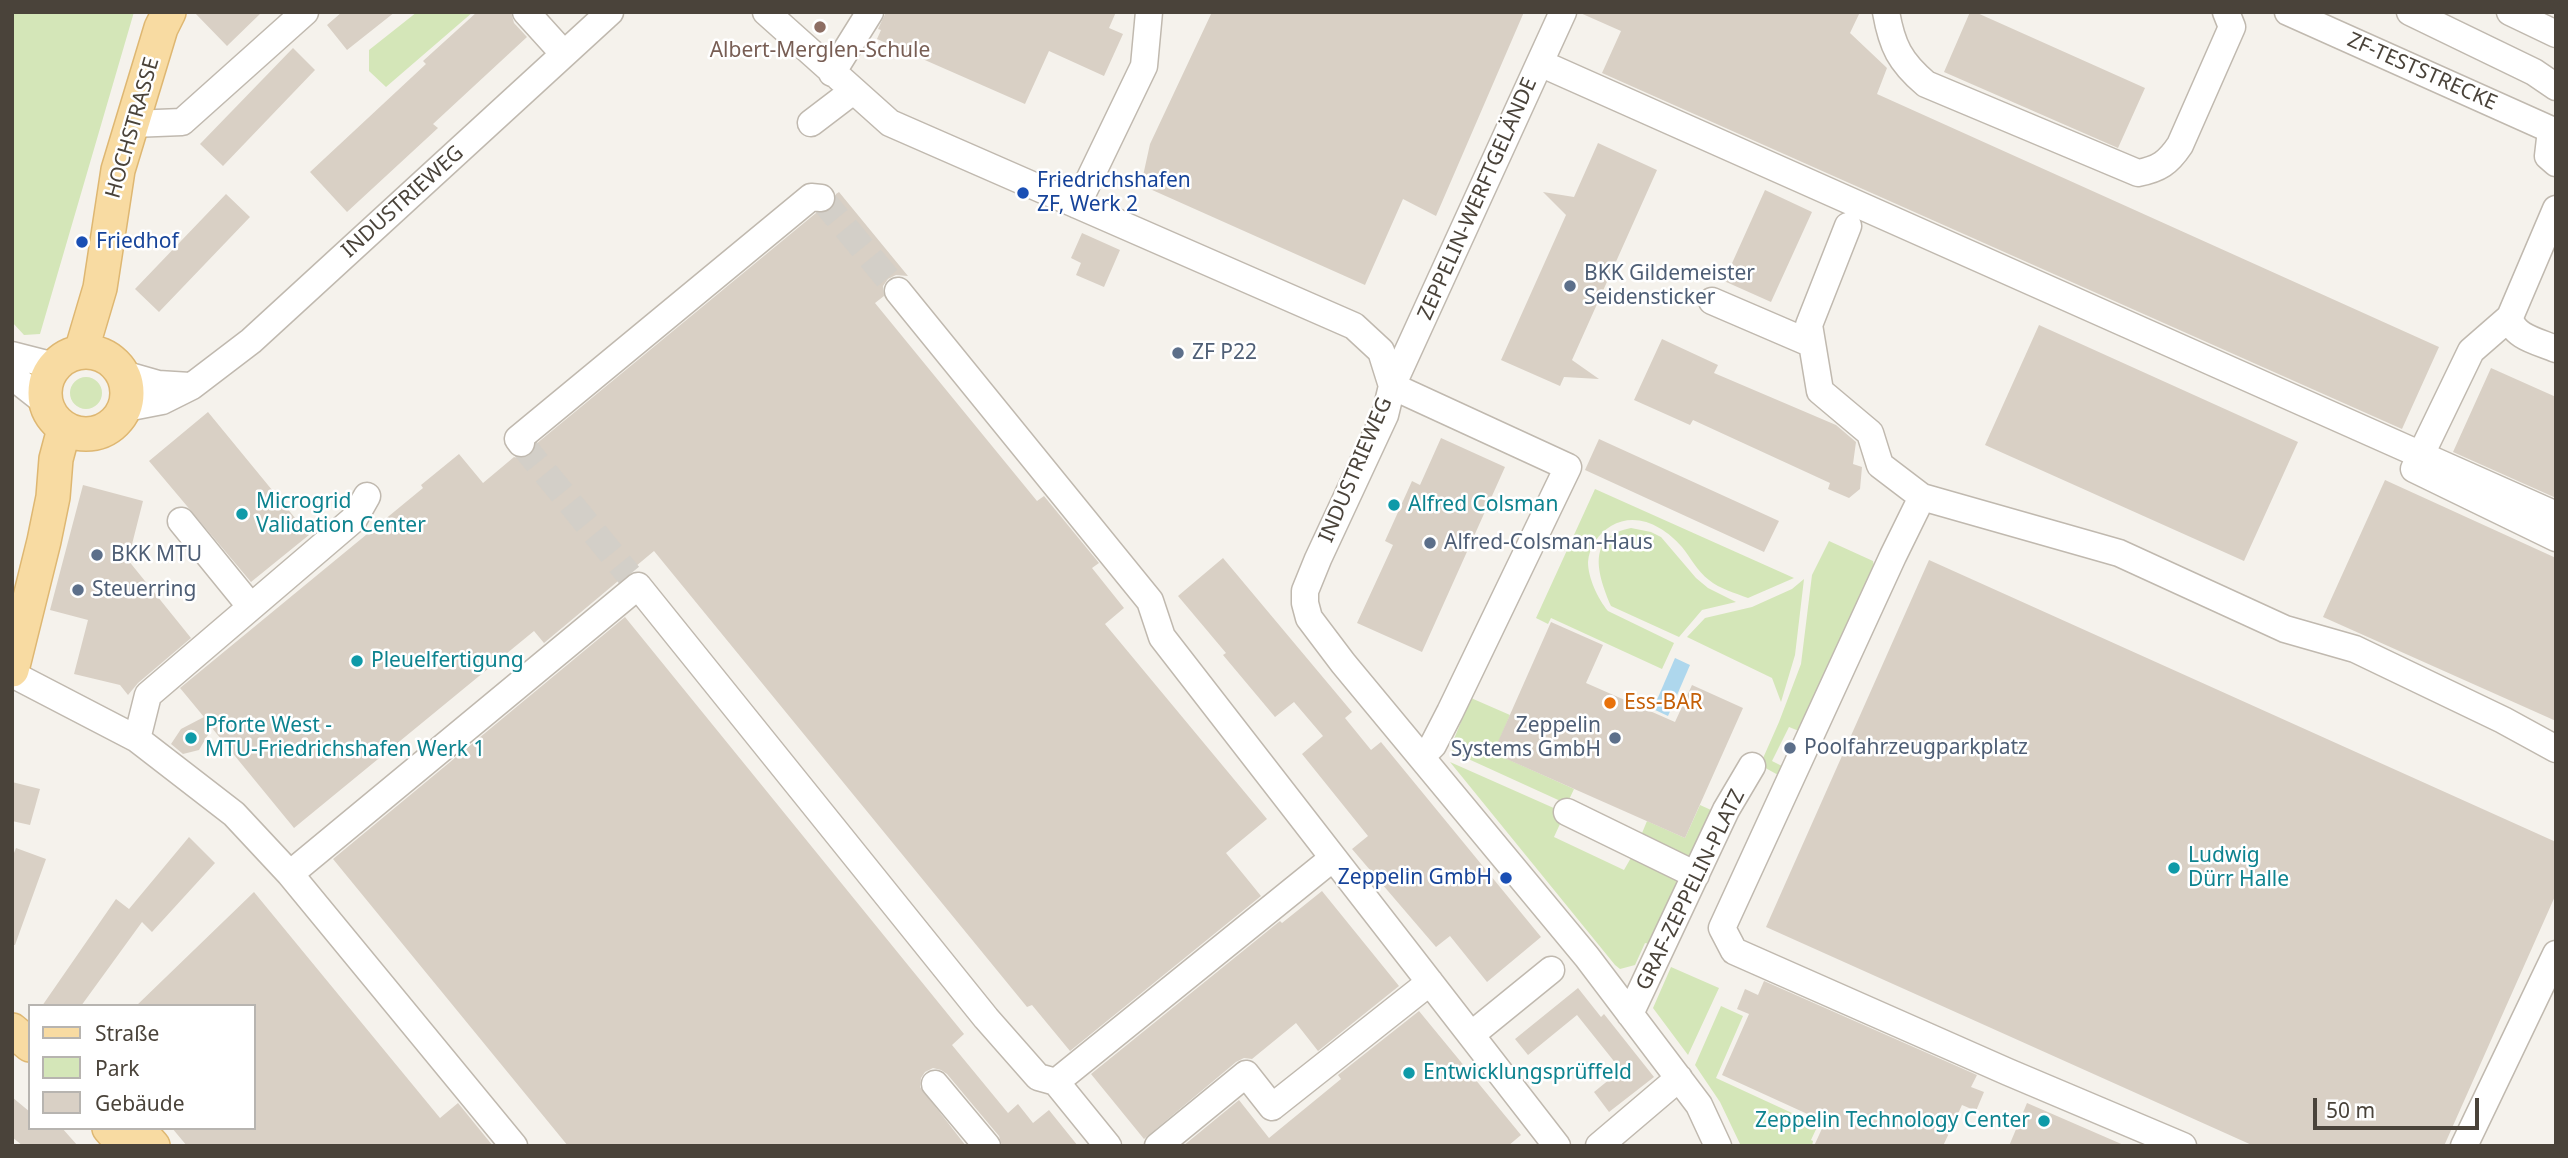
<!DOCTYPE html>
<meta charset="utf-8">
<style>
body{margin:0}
#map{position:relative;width:2568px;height:1158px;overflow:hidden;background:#f5f2ec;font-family:"Noto Sans",sans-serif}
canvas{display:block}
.frame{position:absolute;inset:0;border:14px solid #4a433a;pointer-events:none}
.legend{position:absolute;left:28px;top:1004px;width:228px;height:126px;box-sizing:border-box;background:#fff;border:2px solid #b7b4b0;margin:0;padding:9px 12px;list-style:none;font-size:21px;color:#4a433a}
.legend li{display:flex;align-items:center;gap:14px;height:35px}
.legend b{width:35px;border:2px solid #b7b4b0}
.scale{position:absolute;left:2313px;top:1098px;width:166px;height:32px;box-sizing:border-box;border:4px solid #4a433a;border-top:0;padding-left:9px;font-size:21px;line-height:24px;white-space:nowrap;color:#4a433a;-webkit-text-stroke:5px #fff;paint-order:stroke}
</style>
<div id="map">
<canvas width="2568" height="1158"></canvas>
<div class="frame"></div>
<ul class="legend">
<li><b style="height:9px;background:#f8dba2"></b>Straße</li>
<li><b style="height:19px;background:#d4e6b8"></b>Park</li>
<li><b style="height:19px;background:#d9d0c5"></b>Gebäude</li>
</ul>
<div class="scale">50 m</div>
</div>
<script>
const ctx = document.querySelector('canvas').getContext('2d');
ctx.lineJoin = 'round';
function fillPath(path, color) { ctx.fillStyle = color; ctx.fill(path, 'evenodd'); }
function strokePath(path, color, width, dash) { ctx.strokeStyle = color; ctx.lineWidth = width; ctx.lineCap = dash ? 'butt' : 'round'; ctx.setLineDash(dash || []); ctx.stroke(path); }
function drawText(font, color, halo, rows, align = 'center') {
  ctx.font = font + ' "Noto Sans",sans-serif'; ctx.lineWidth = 5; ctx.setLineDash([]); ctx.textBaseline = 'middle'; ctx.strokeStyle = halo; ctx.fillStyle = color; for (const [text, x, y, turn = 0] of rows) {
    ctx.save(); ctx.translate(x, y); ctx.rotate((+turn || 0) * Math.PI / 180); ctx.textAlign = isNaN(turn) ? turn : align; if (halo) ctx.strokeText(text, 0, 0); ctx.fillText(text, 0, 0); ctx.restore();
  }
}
fillPath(new Path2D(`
 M12,12H134L40,334L24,335L12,322Z
 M417,12H473L386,87L369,71V50Z
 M70 393a16 16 0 1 1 32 0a16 16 0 1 1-32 0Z
 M1595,489L1794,578L1748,598C1735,593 1720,589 1709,580C1697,571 1691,558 1682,547C1664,526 1636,511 1611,526C1599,533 1589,547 1588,562C1588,578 1598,599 1608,611L1674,643L1662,669L1551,618L1548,624L1536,618Z
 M1631,528L1651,532L1661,537L1696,578L1708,588L1736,602L1702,610L1679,637L1611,606C1598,575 1585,537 1631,528Z
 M1829,541L1873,561L1875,570L1804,733L1789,727L1772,761L1784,767L1780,776L1760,765L1779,722L1801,664L1812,575Z
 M1804,579L1795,655L1781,702L1772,678L1687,637L1705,618L1752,607L1792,589Z
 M1471,698L1510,715L1494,753L1574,789L1567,804L1453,752L1451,746Z
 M1450,762L1565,813L1554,837L1624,870L1632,856L1681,877L1649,944L1645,943L1635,965L1620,969L1615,965Z
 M1700,805L1711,810L1688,859L1640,838L1647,821L1685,838Z
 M1671,967L1719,988L1688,1055L1653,1008Z
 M1721,1006L1743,1016L1716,1078L1818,1125L1811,1140L1813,1141L1812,1146H1741L1720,1102L1695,1065Z`), '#d4e6b8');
fillPath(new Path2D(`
 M1675,658L1690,665L1668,716L1653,709Z`), '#aed7ed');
fillPath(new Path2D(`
 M194,12H262L227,46Z
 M342,12H395L347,50L327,25Z
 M477,12H511L514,23L527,37L433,124L438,128L347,212L310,172L426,64L423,61Z
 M886,12H1116L1109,28L1123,34L1104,76L1049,51L1025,104L877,39L881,30L878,29Z
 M1212,12H1524L1436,216L1403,199L1365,285L1141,185L1150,144Z
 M1578,12H1860L1850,33L1887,68L1877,94L2439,347L2402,429L1602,73L1621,31Z
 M1970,12H1975L2145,88L2118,148L1944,72Z
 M293,48L315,70L223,166L200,144Z
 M1598,143L1657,170L1572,360L1599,379L1564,377L1560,386L1501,360L1566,215L1543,192L1574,197Z
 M1765,190L1812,212L1771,302L1724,281Z
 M839,192L908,276L896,275L888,279L883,286L884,296L875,303L1037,501L1044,496L1099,563L1092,568L1124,608L1105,624L1267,819L1226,853L1261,896L1070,1051L1032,1005L1027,1007L654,551L544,643L534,631L294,828L212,728L199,750L183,754L171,744L181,729L204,717L180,688L423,488L421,485L459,454L483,483L514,457L522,459L530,456L536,444L816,213H827L833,208L836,194Z
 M226,194L250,217L159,312L135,289Z
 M1082,233L1120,250L1104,287L1076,275L1081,263L1071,258Z
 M2039,325L2298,442L2244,561L1985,445Z
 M1662,339L1718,365L1714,373L1836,425L1856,442L1853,464L1862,467L1860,489L1849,498L1828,489L1830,483L1693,420L1690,425L1634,400Z
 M2491,368L2556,397V498L2453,452Z
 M208,412L309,535L251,582L149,461Z
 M1441,438L1505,467L1422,652L1357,623L1393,545L1385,541L1412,481L1420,485Z
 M1599,439L1779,521L1764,552L1585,470Z
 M2385,480L2556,558V721L2323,617Z
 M83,485L143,501L128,560L191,638L138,683L128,695L120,685L74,674L88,620L50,610Z
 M1223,558L1352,712L1345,718L1371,750L1381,742L1541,937L1487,982L1450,936L1436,947L1352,849L1368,836L1302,754L1323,736L1294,702L1275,717L1223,655L1226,653L1178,596Z
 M1929,560L2556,842V894L2444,1146H2254L1766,927Z
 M625,617L964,1034L952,1045L1008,1113L1018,1104L1033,1123L1049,1110L1078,1146H1002L999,1136L947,1074L941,1070L933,1068L925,1072L921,1078L920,1087L966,1146H568L333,859Z
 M1551,622L1603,645L1586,683L1675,722L1692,685L1743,708L1685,838L1493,753Z
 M12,782L40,789L30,825L12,821Z
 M189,837L215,863L152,932L142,922L81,1006H42L116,899L129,909Z
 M16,848L46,859L15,945H12V858Z
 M1322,891L1399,986L1318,1051L1296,1023L1252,1059L1244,1058L1236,1062L1144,1139L1091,1074L1280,921L1282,923Z
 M254,892L440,1118L458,1103L493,1146H187L172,1128H254V1006H136Z
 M1764,981L1977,1075L1971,1087L1984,1092L1976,1111L1962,1105L1943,1146H1814L1825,1122L1722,1075L1749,1014L1737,1009L1745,989L1758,995Z
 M1578,988L1601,1017L1604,1014L1654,1077L1609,1112L1594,1092L1621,1070L1577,1015L1528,1055L1515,1039Z
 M1419,1011L1521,1135L1508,1146H1183L1239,1100L1269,1138L1341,1079L1338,1075Z
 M12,1097L30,1112V1128H62L78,1146H23L12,1137Z
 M2027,1103L2126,1146H2009Z`), '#d9d0c5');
strokePath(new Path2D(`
 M821,198L898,291
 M521,443L629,575`), '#d3cfc8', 26, [26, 13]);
const minor = new Path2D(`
 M526,12L564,54
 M766,12L890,123L1354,326L1381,351L1392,386L1385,415L1318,559L1305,591V603L1309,618L1343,663L1587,957L1699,1105L1718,1146
 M1886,12C1892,46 1900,62 1926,84L2138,173C2159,169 2168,163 2180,145L2232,27L2226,12
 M2288,12L2556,132
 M2410,12L2534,72L2556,87
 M2510,12L2556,34
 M1540,63L2556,515
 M832,73L870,12
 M811,123L853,91
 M132,124L182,122L305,12
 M2551,130L2548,156L2556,163
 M1077,205L1144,66L1149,12
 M2556,209L2510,317C2512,337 2540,342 2556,349
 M1848,226L1809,325L1820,391L1870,433L1880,465L1922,497
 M898,291L1150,601L1162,637L1557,1146
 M1712,301L1812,344
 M2510,317L2471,351L2414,469L2556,538
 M12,355L55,366
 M123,374L158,384L190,386
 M12,376L45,402
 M126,408L162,401L192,386L251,341L610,12
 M521,443L518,439L811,197L821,198
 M181,521L251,607
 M12,674L137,739L234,814L290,874L514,1146
 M137,739L148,695L354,519L367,496
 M1421,757L1433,745L1450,712L1568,467L1392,386L1563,12
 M1567,812L1696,875
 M290,874L638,586L986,1018L1038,1077L1056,1082L1108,1146
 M1630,1014L1726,810L1752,766
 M1471,1035L1551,970
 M1056,1082L1333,858
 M935,1084L987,1146
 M1158,1146L1246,1074L1272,1107L1430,982
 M1599,1146L1679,1078
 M2183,1146L2008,1072L1734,951L1722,928L1893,556L1922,497L2119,553L2285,629L2355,649L2503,720L2556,749
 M2464,1146L2556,954`);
const major = new Path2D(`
 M45 393a41 41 0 1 1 82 0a41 41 0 1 1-82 0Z
 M81,352L100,288L118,170L161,28L169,12
 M12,670L44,541L53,497L56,459L64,429
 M12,1030L30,1045
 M109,1128L125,1146
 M137,1128L153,1146`);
strokePath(minor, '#c0b9af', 29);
strokePath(major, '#deb772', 36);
strokePath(minor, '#fff', 26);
strokePath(major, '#f8dba2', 33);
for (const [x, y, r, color] of [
 [820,27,7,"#8d6e63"],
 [1023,193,7,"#1a4fb4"],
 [82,242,7,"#1a4fb4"],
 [1570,286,7,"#5c6f8a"],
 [1178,353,7,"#5c6f8a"],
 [1394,505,7,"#0f9aa8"],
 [242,514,7,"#0f9aa8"],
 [1430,543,7,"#5c6f8a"],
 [97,555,7,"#5c6f8a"],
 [78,590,7,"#5c6f8a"],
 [357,661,7,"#0f9aa8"],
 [1610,703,7,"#e8710a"],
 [191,738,7,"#0f9aa8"],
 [1615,738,7,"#5c6f8a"],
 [1790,748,7,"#5c6f8a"],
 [2174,868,7,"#0f9aa8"],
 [1506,878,7,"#1a4fb4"],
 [1409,1073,7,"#0f9aa8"],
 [2044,1121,7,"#0f9aa8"]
]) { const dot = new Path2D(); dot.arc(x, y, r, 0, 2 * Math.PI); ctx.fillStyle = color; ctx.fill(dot); strokePath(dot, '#fff', 2.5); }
drawText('21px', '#785e54', '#fff', [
 ["Albert-Merglen-Schule",820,51]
]);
drawText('21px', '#4a433a', '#fff', [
 ["ZF-TESTSTRECKE",2422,72,24],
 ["HOCHSTRASSE",133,128,-74],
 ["ZEPPELIN-WERFTGELÄNDE",1478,199,-66],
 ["INDUSTRIEWEG",403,202,-42],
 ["INDUSTRIEWEG",1356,470,-67],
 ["GRAF-ZEPPELIN-PLATZ",1691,890,-64]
]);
drawText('21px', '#164399', '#fff', [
 ["Friedrichshafen",1037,181],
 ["ZF, Werk 2",1037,205],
 ["Friedhof",96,242],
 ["Zeppelin GmbH",1492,878,"right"]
], 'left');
drawText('21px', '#4e5e75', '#fff', [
 ["BKK Gildemeister",1584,274],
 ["Seidensticker",1584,298],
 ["ZF P22",1192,353],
 ["Alfred-Colsman-Haus",1444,543],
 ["BKK MTU",111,555],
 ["Steuerring",92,590],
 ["Zeppelin",1601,726,"right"],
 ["Systems GmbH",1601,750,"right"],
 ["Poolfahrzeugparkplatz",1804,748]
], 'left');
drawText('21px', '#0d838f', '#fff', [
 ["Microgrid",256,502],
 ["Validation Center",256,526],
 ["Alfred Colsman",1408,505],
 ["Pleuelfertigung",371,661],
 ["Pforte West -",205,726],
 ["MTU-Friedrichshafen Werk 1",205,750],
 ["Ludwig",2188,856],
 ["Dürr Halle",2188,880],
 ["Entwicklungsprüffeld",1423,1073],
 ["Zeppelin Technology Center",2030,1121,"right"]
], 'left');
drawText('21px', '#c56008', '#fff', [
 ["Ess-BAR",1624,703]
], 'left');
</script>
